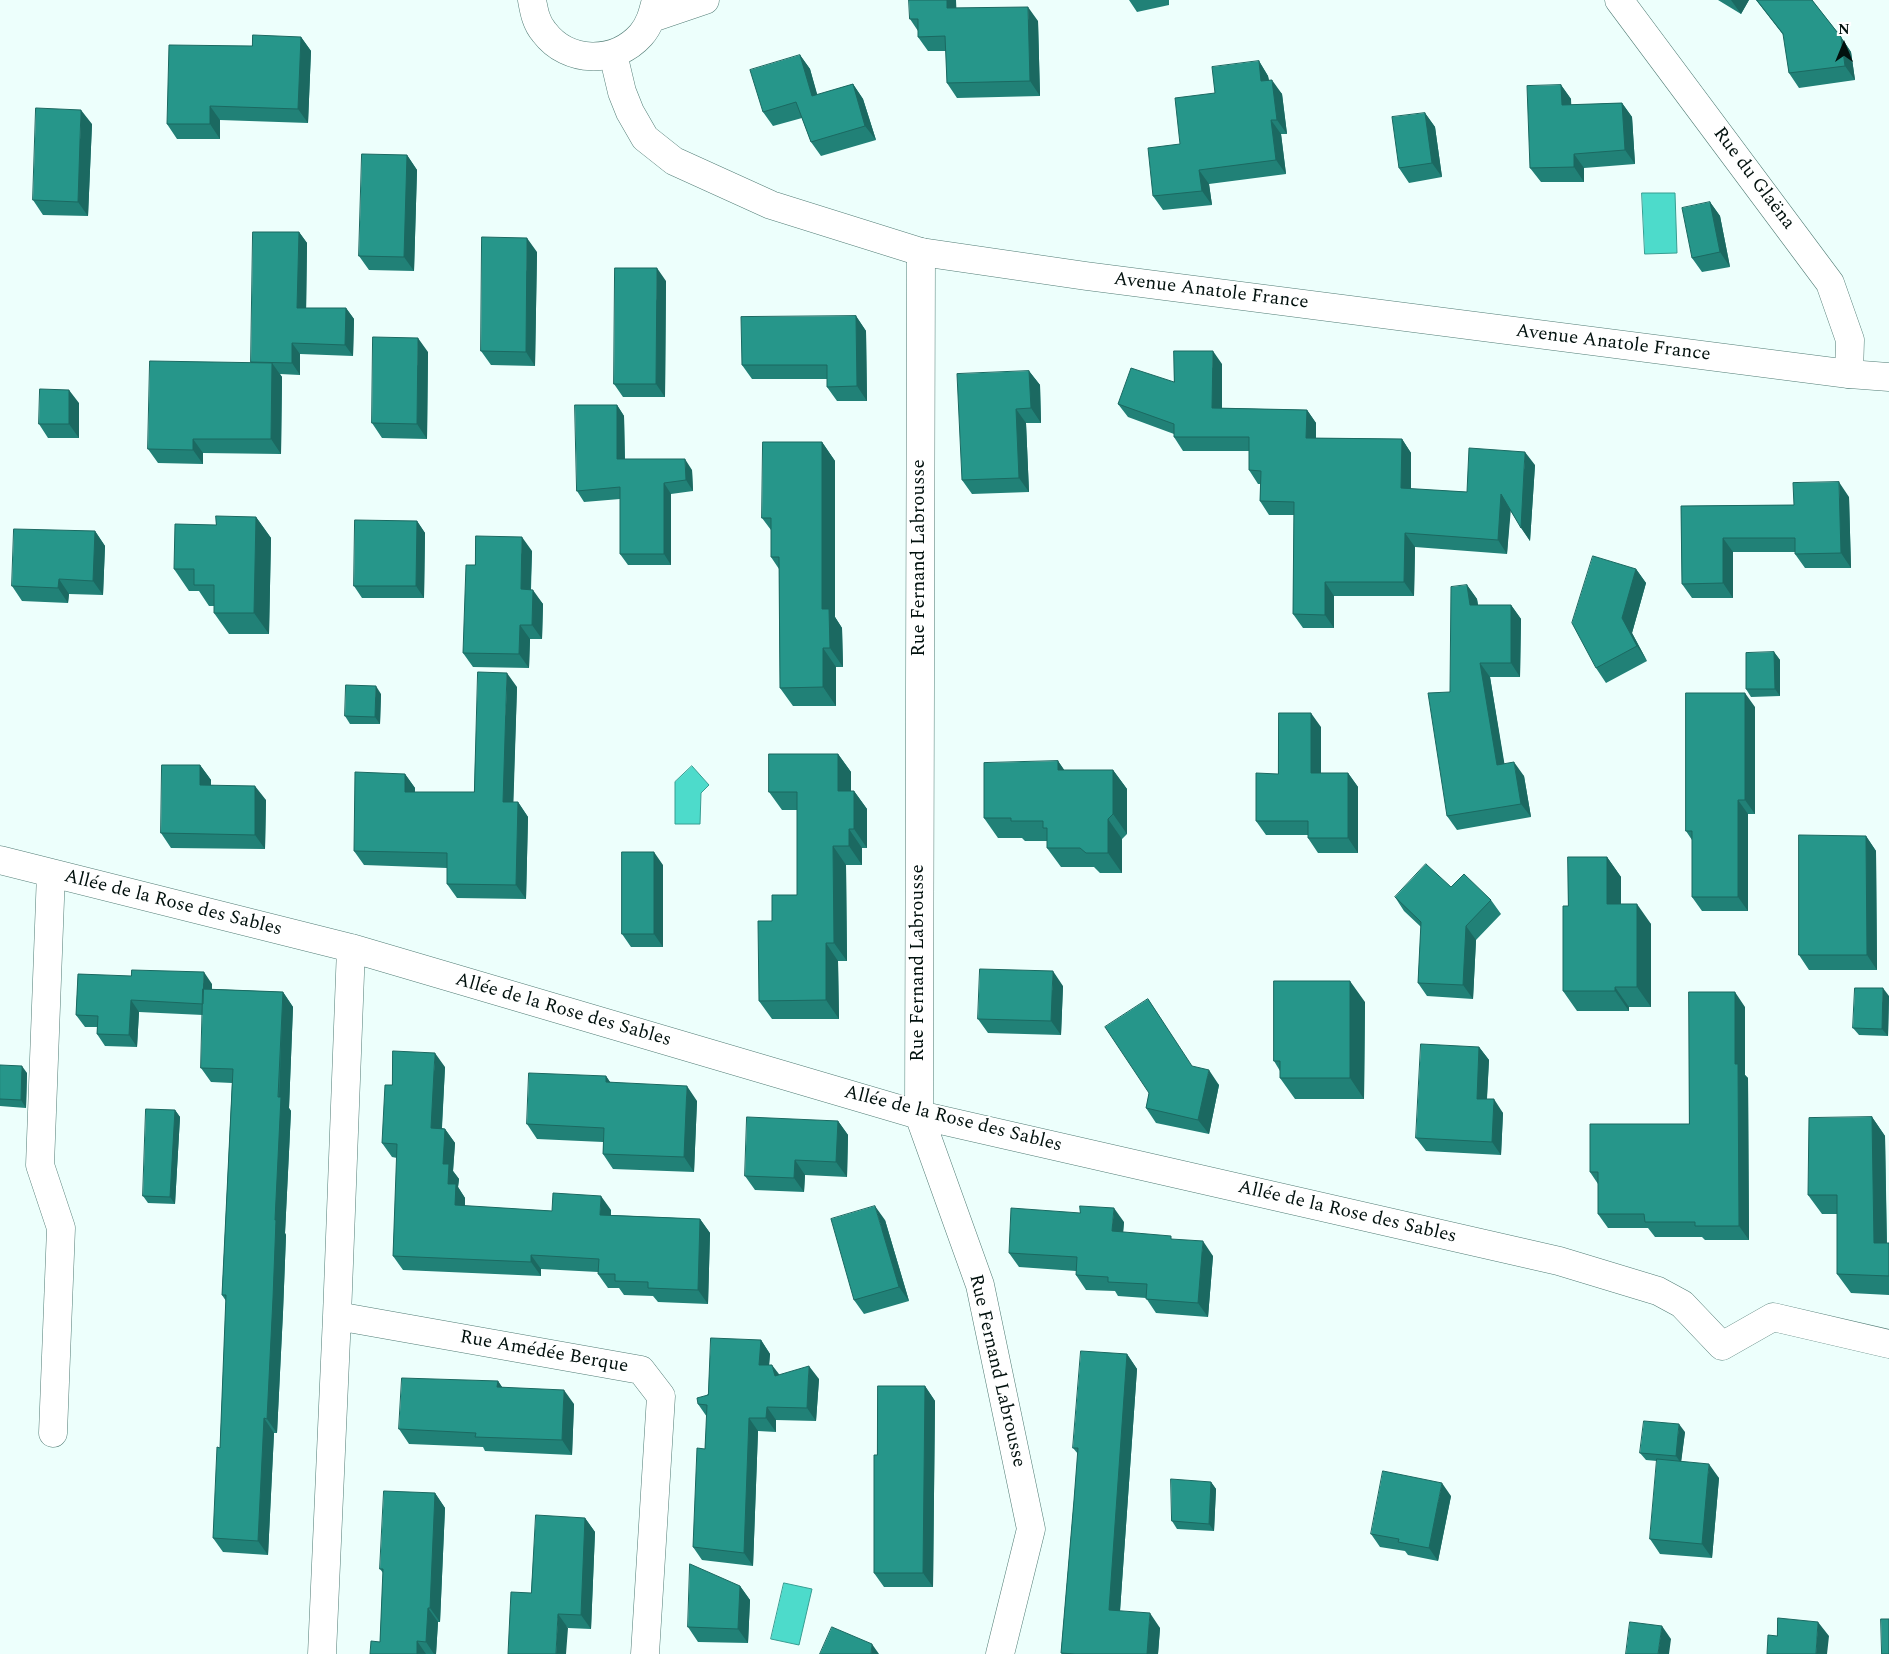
<!DOCTYPE html>
<meta charset="utf-8">
<style>
body{margin:0}
#map{position:relative;width:1889px;height:1654px;overflow:hidden;background:#edfffc;font-family:Spectral,serif}
canvas{display:block}
.north{position:absolute;left:1819px;top:20px;width:50px;height:50px;-webkit-text-stroke:4px #fff;paint-order:stroke;rotate:0deg;font-size:14px;font-weight:700;line-height:20px;text-align:center;color:#02110e}
.north::after{content:'';display:block;margin:auto;width:18px;height:22px;background:#02110e;clip-path:polygon(50% 0,100% 100%,50% 72%,0 100%)}
</style>
<div id="map">
<canvas width="1889" height="1654"></canvas>
<div class="north">N</div>
</div>
<script>
const ctx = document.querySelector('canvas').getContext('2d');
ctx.lineJoin = 'round';
function fillPath(path, color) { ctx.fillStyle = color; ctx.fill(path, 'evenodd'); }
function strokePath(path, color, width, dash) { ctx.strokeStyle = color; ctx.lineWidth = width; ctx.lineCap = dash ? 'butt' : 'round'; ctx.setLineDash(dash || []); ctx.stroke(path); }
function drawText(font, color, halo, rows, align = 'center') {
  ctx.font = font + ' Spectral,serif'; ctx.lineWidth = 4; ctx.setLineDash([]); ctx.textBaseline = 'middle'; ctx.strokeStyle = halo; ctx.fillStyle = color; for (const [text, x, y, turn = 0] of rows) {
    ctx.save(); ctx.translate(x, y); ctx.rotate((+turn || 0) * Math.PI / 180); ctx.textAlign = isNaN(turn) ? turn : align; if (halo) ctx.strokeText(text, 0, 0); ctx.fillText(text, 0, 0); ctx.restore();
  }
}
const water = new Path2D(`
 M1642,193H1675L1677,253L1645,254Z
 M692,766L709,785L701,793L700,824H675V782Z
 M784,1583L812,1589L799,1645L771,1639Z`);
fillPath(water, '#4ddbcb');
strokePath(water, '#369e92', 1);
const minor = new Path2D(`
 M1619,0L1830,283L1850,340L1849,374
 M921,252L919,1115L980,1285L1031,1529L1000,1654
 M0,860L351,948L919,1115L1559,1261L1658,1291L1682,1304L1722,1346L1773,1317L1889,1344
 M51,873L40,1165L61,1228L53,1433
 M351,948L337,1316L641,1370L661,1396L645,1654
 M322,1654L337,1316`);
const tertiary = new Path2D(`
 M613,54L622,92L630,112L645,138L674,161L771,205L921,252L1086,276L1849,374L1889,377`);
const secondary = new Path2D(`
 M532,0C534,11 536,23 544,32C568,64 615,64 641,35C650,25 653,12 656,0
 M652,18L705,0`);
strokePath(minor, '#527d76', 29);
strokePath(tertiary, '#527d76', 29);
strokePath(secondary, '#527d76', 29);
strokePath(minor, '#fff', 28);
strokePath(tertiary, '#fff', 28);
strokePath(secondary, '#fff', 28);
fillPath(new Path2D(`
 M956,0V8L1038,21L1040,96L957,98L947,83L946,51H928L918,37V31L910,19Z
 M1129,0H1169V5L1137,12Z
 M1718,0H1749L1741,14Z
 M1756,0H1812L1841,37L1851,52L1855,80L1799,88L1789,73L1784,36Z
 M301,37L311,51L308,123L220,120V139H177L167,124L252,46Z
 M800,55L810,69L817,95L853,84L863,99L876,140L821,156L811,142L802,118L773,126L763,112Z
 M1259,61L1268,76L1269,80L1282,94L1287,134H1281L1286,174L1209,184L1212,205L1163,210L1153,196L1215,93Z
 M1561,85L1571,99V105L1622,103L1632,117L1635,164L1584,168V182H1541L1530,168Z
 M1425,113L1435,127L1442,177L1409,183L1399,168Z
 M92,124L88,216L43,215L33,200Z
 M407,155L417,170L414,271L369,270L359,256Z
 M1710,202L1720,216L1730,267L1702,272L1692,258Z
 M299,232L307,243L306,308H346L354,319L353,356L300,354V375L280,374L282,377L281,454L203,453V464L158,463L148,449L251,362Z
 M537,252L535,366L491,365L481,351Z
 M666,281L665,397H623L614,384Z
 M856,316L866,331L867,401H837L827,387V379H752L742,365Z
 M428,352L427,439L382,438L372,423Z
 M1222,364V408L1307,410L1316,423V438L1402,439L1411,453V489L1467,492L1535,465L1530,541L1510,510L1507,554L1415,547L1414,596H1334V628H1303L1293,614L1294,515H1269L1260,501V484H1258L1249,470V451H1183L1174,437V434L1128,417L1118,404Z
 M1029,371L1040,385L1041,423H1026L1029,492L972,494L962,480Z
 M79,403V438H48L39,424Z
 M617,405L624,416L625,459L692,470L693,491L671,494V565H628L620,554V499L584,502L577,491Z
 M822,442L835,461V617L842,628L843,667H836V706H793L780,688L779,569L771,557V530L762,518Z
 M1849,497L1851,568H1805L1795,554V552H1733V598H1692L1682,584L1681,506L1794,505Z
 M256,517L271,538L269,634H229L214,613V606H209L199,591H189L174,569L216,525Z
 M417,521L425,533L424,598H362L354,586Z
 M95,531L105,546L103,595L69,594L68,603L22,601L12,586Z
 M532,551L531,590L543,604L542,639H530L529,668L473,667L463,653L475,565Z
 M1636,569L1646,583L1632,633L1647,661L1606,683L1596,668Z
 M1467,585L1477,599L1478,605H1511L1521,619L1520,677H1490L1504,764L1524,776L1531,817L1457,830L1447,816Z
 M1774,652L1780,660V696L1751,697L1746,689Z
 M517,687L513,802H518L528,817L526,899L457,898L447,884V868L364,865L354,851L405,774L415,788V792H474Z
 M381,694L380,724H350L345,716Z
 M1755,707V814H1748V911H1702L1692,897V840L1686,831Z
 M1321,727V773H1348L1358,787V853H1318L1308,838V835H1266L1256,821L1278,774Z
 M838,754L851,772V791H854L867,809V848H862V865H846L847,961H838L839,1019H772L759,1001L772,921L797,895V810H782L769,792Z
 M1058,761L1064,770H1113L1127,789V834L1122,839V873H1100L1094,867H1061L1047,848V841H1025L1022,838H998L984,818Z
 M200,765L211,780V785L266,800L265,849L171,848L161,833Z
 M1866,836L1876,851L1877,970H1809L1799,955Z
 M1607,857L1621,877V904L1651,924V1007H1629V1011H1577L1563,991L1568,906Z
 M663,865V947H631L622,934Z
 M1451,887L1491,900L1501,914L1476,940L1473,999L1427,996L1418,983L1421,927L1404,911L1395,897Z
 M78,974L212,984V989L283,992L293,1007L289,1108L291,1111L285,1233L286,1235L283,1312L277,1433H274L268,1555L223,1552L213,1538L220,1448L226,1301L222,1295L232,1083L211,1082L201,1068L203,1015L139,1012L137,1047L105,1046L97,1034V1027H85L76,1015Z
 M1063,986L1061,1035L988,1033L978,1019Z
 M1889,996L1888,1036L1859,1035L1853,1028Z
 M1148,999L1192,1067L1219,1085L1209,1134L1156,1123L1146,1108L1149,1093Z
 M1365,1002L1364,1099H1295L1280,1078V1071L1274,1061Z
 M1745,1007V1075L1748,1078L1749,1240H1705L1702,1237H1655L1648,1228H1608L1598,1214V1184L1590,1172L1689,1124Z
 M1479,1047L1489,1060L1487,1099L1503,1113L1501,1155L1426,1151L1416,1138Z
 M0,1065L27,1073L26,1108L0,1106Z
 M445,1067L442,1128L445,1129L455,1143L453,1171L459,1179L458,1187L465,1198V1206L552,1211L611,1210V1215L700,1219L710,1233L708,1304L658,1302L653,1296L624,1295L619,1288H608L598,1274V1272L541,1269V1276L403,1270L393,1256L397,1158L392,1157L382,1143L392,1085Z
 M606,1076L610,1082L697,1101L694,1172L613,1169L603,1154V1142L537,1139L527,1124Z
 M175,1110L180,1117L175,1204L148,1203L143,1196Z
 M1872,1117L1885,1136L1887,1243H1889V1295L1851,1293L1837,1274V1214H1822L1808,1195Z
 M838,1121L848,1135L847,1177L805,1175L804,1192L755,1190L745,1176Z
 M885,1220L909,1301L864,1314L854,1300Z
 M1124,1222L1123,1232L1174,1240L1213,1256L1208,1317L1156,1313L1146,1298L1118,1296L1115,1291L1086,1290L1076,1275V1271L1019,1267L1009,1253Z
 M761,1340L770,1354L769,1365L779,1375L819,1379L816,1421L776,1420V1432L758,1431L753,1566L702,1560L693,1547L705,1449L707,1417L698,1404Z
 M1127,1354L1137,1369L1120,1611L1160,1628L1158,1654H1062L1061,1653L1074,1500L1078,1454L1073,1448Z
 M498,1381L502,1387L574,1404L572,1455L485,1451L483,1447L409,1444L399,1429Z
 M925,1386L935,1401L933,1587H884L874,1573L877,1455Z
 M1685,1432L1681,1461L1719,1478L1712,1558L1660,1554L1650,1539L1657,1461L1646,1460L1640,1453Z
 M1211,1482L1216,1489L1214,1531L1177,1529L1172,1521Z
 M435,1493L445,1508L440,1622H438L436,1654H370L380,1642L383,1573L380,1569Z
 M1451,1496L1438,1561L1408,1555L1405,1551L1380,1547L1371,1534Z
 M585,1518L595,1532L591,1629L568,1628L531,1593Z
 M740,1586L750,1600L748,1643L698,1642L688,1627Z`), '#218177');
fillPath(new Path2D(`
 M947,0H956L957,23L947,8Z
 M1731,0H1749L1741,14Z
 M1028,7L1038,21L1040,96L1030,81Z
 M301,37L311,51L308,123L298,109Z
 M1841,37L1851,52L1855,80L1845,66Z
 M800,55L810,69L822,111L812,96Z
 M1259,61L1268,76L1271,95L1261,81Z
 M1272,80L1282,94L1287,134L1277,120Z
 M853,84L863,99L876,140L865,126Z
 M1561,85L1571,99L1572,120L1562,105Z
 M1622,103L1632,117L1635,164L1625,150Z
 M210,106L220,120V139L210,124Z
 M81,110L92,124L88,216L78,202Z
 M1425,113L1435,127L1442,177L1432,163Z
 M1271,120L1281,134L1286,174L1276,160Z
 M1574,154L1584,168V182L1574,167Z
 M407,155L417,170L414,271L404,257Z
 M1199,170L1209,184L1212,205L1202,191Z
 M1710,202L1720,216L1730,267L1720,252Z
 M299,232L307,243L306,319L297,308Z
 M527,238L537,252L535,366L526,352Z
 M657,268L666,281L665,397L656,384Z
 M346,308L354,319L353,356L345,345Z
 M856,316L866,331L867,401L857,386Z
 M418,338L428,352L427,439L417,424Z
 M292,343L300,354V375L292,363Z
 M1213,351L1222,364V422L1212,408Z
 M272,363L282,377L281,454L271,439Z
 M1029,371L1040,385L1041,423L1031,408Z
 M69,390L79,403V438L69,424Z
 M617,405L624,416L625,470L617,459Z
 M1016,409L1026,423L1029,492L1019,478Z
 M1307,410L1316,423V451L1306,438Z
 M193,439L203,453V464L193,450Z
 M1402,439L1411,453V502L1401,488Z
 M822,442L835,461V617L842,628L843,667L830,648L822,609Z
 M1525,452L1535,465L1530,541L1521,528Z
 M685,459L692,470L693,491L686,480Z
 M1839,482L1849,497L1851,568L1841,553Z
 M664,483L671,494V565L664,554Z
 M1501,494L1511,508L1507,554L1498,540Z
 M256,517L271,538L269,634L254,613Z
 M417,521L425,533L424,598L416,586Z
 M95,531L105,546L103,595L93,581Z
 M1405,533L1415,547L1414,596L1404,582Z
 M522,537L532,551L530,603L521,589Z
 M1723,538L1733,552V598L1723,583Z
 M1636,569L1646,583L1632,633L1647,661L1637,646L1622,618Z
 M59,579L69,594L68,603L58,588Z
 M1325,582L1334,596V628L1325,615Z
 M1467,585L1477,599L1480,618L1470,605Z
 M533,590L543,604L542,639L532,625Z
 M1511,605L1521,619L1520,677L1511,663Z
 M520,625L530,639L529,668L519,654Z
 M823,648L836,667V706L823,687Z
 M1774,652L1780,660V696L1775,689Z
 M1480,663L1490,677L1507,779L1497,765Z
 M507,673L517,687L513,816L503,802Z
 M376,686L381,694L380,724L375,717Z
 M1745,693L1755,707V814L1745,800Z
 M1311,713L1321,727V787L1311,773Z
 M838,754L851,772V809L838,791Z
 M1058,761L1072,781L1058,770Z
 M1514,762L1524,776L1531,817L1521,804Z
 M200,765L211,780V800L200,785Z
 M1113,770L1127,789V834L1113,814Z
 M1348,773L1358,787V853L1348,838Z
 M405,774L415,788V806L405,792Z
 M255,786L266,800L265,849L255,835Z
 M854,791L867,809V848L854,829Z
 M1738,800L1748,814V911L1738,897Z
 M518,802L528,817L526,899L516,885Z
 M1108,819L1122,839V873L1108,853Z
 M849,829L862,848V865L849,846Z
 M1866,836L1876,851L1877,970L1867,955Z
 M833,846L846,865L847,961L834,943Z
 M654,852L663,865V947L654,934Z
 M1607,857L1621,877V924L1607,904Z
 M1637,904L1651,924V1007L1637,987Z
 M1466,926L1476,940L1473,999L1463,985Z
 M826,943L838,961L839,1019L826,1000Z
 M1053,971L1063,986L1061,1035L1051,1021Z
 M204,972L212,984L211,1016L203,1004Z
 M1350,981L1365,1002L1364,1099L1350,1078Z
 M1615,987L1629,1007V1011L1615,991Z
 M1883,988L1889,996L1888,1036L1882,1029Z
 M283,992L293,1007L289,1108L291,1111L285,1233L286,1235L283,1312L277,1433L267,1419Z
 M1735,992L1745,1007V1075L1748,1078L1749,1240L1739,1226L1735,1064Z
 M131,1000L139,1012L137,1047L129,1035Z
 M1479,1047L1489,1060L1486,1112L1477,1099Z
 M435,1053L445,1067L441,1142L431,1128Z
 M22,1066L27,1073L26,1108L21,1100Z
 M1209,1070L1219,1085L1209,1134L1198,1120Z
 M606,1076L616,1091L606,1082Z
 M687,1086L697,1101L694,1172L684,1157Z
 M1494,1099L1503,1113L1501,1155L1492,1142Z
 M175,1110L180,1117L175,1204L170,1197Z
 M1872,1117L1885,1136L1887,1262L1874,1243Z
 M838,1121L848,1135L847,1177L836,1162Z
 M445,1129L455,1143L453,1171L459,1179L458,1187L465,1198V1219L455,1205L448,1184L443,1164Z
 M795,1160L805,1175L804,1192L794,1178Z
 M601,1196L611,1210L610,1229L600,1215Z
 M875,1206L885,1220L909,1301L899,1287Z
 M1114,1208L1124,1222L1122,1246L1112,1231Z
 M700,1219L710,1233L708,1304L698,1290Z
 M1203,1241L1213,1256L1208,1317L1198,1303Z
 M531,1255L541,1269V1276L531,1262Z
 M761,1340L770,1354L768,1378L759,1365Z
 M1127,1354L1137,1369L1119,1625L1109,1610Z
 M772,1365L782,1378L775,1376Z
 M809,1366L819,1379L816,1421L807,1408Z
 M498,1381L508,1396L497,1387Z
 M925,1386L935,1401L933,1587L923,1573Z
 M564,1390L574,1404L572,1455L562,1440Z
 M767,1407L776,1420V1432L766,1418Z
 M264,1418L274,1433L268,1555L258,1541Z
 M749,1418L758,1431L753,1566L744,1553Z
 M1679,1424L1685,1432L1681,1463L1676,1456Z
 M1709,1464L1719,1478L1712,1558L1702,1544Z
 M1211,1482L1216,1489L1214,1531L1209,1524Z
 M1442,1483L1451,1496L1438,1561L1429,1548Z
 M435,1493L445,1508L440,1622L430,1608Z
 M585,1518L595,1532L591,1629L581,1615Z
 M740,1586L750,1600L748,1643L738,1629Z
 M428,1608L438,1622L436,1654H434L426,1642Z
 M1150,1613L1160,1628L1158,1654H1147Z
 M558,1614L568,1628L566,1654H556Z
 M1818,1622L1829,1636L1827,1654H1816Z
 M1662,1626L1671,1639L1669,1654H1658Z
 M417,1641L426,1654H417Z
 M872,1644L879,1654H871Z`), '#1b6961');
const building = new Path2D(`
 M909,0H947V8L1028,7L1030,81L947,83L945,36L918,37V19H910Z
 M1757,0H1812L1841,37L1845,66L1789,73L1783,34Z
 M253,35L301,37L298,109L210,106V124H167L169,45L252,46Z
 M800,55L812,96L853,84L865,126L811,142L796,102L763,112L750,70Z
 M1259,61L1261,81L1272,80L1277,120H1271L1276,160L1199,170L1202,191L1153,196L1148,148L1180,144L1175,98L1215,93L1212,67Z
 M1561,85L1562,105L1622,103L1625,150L1574,154V167L1530,168L1527,86Z
 M36,108L81,110L78,202L33,200Z
 M1425,113L1432,163L1399,168L1392,117Z
 M362,154L407,155L404,257L359,256Z
 M1710,202L1720,252L1692,258L1682,208Z
 M253,232H299L297,308H346L345,345L292,343V363L251,362Z
 M482,237L527,238L526,352L481,351Z
 M615,268H657L656,384H614Z
 M856,316L857,386L827,387V365H742L741,317Z
 M373,337L418,338L417,424L372,423Z
 M1174,351H1213L1212,408L1307,410L1306,438L1402,439L1401,488L1467,492L1469,448L1525,452L1521,528L1501,494L1498,540L1405,533L1404,582H1325V615L1293,614L1294,502L1260,501L1261,471L1249,470V437H1174V424L1118,404L1131,368L1174,382Z
 M150,361L272,363L271,439H193V450L148,449Z
 M1029,371L1031,408L1016,409L1019,478L962,480L957,374Z
 M40,389L69,390V424H39Z
 M575,405H617V459H685L686,480L664,483V554H620V487L577,491Z
 M763,442H822V609H829L830,648H823V687L780,688L779,557H771V518H762Z
 M1839,482L1841,553L1795,554V538H1723V583L1682,584L1681,506L1794,505L1793,483Z
 M216,516L256,517L254,613H214V585H194V569H174L175,524L216,525Z
 M355,520L417,521L416,586H354Z
 M14,529L95,531L93,581L59,579L58,588L12,586Z
 M476,536L522,537L521,589L533,590L532,625H520L519,654L463,653L466,565H475Z
 M1593,556L1636,569L1622,618L1637,646L1596,668L1572,623Z
 M1467,585L1470,605H1511V663H1480L1497,765L1514,762L1521,804L1447,816L1428,693L1450,692L1451,587Z
 M1774,652L1775,689H1746V653Z
 M478,672L507,673L503,802H518L516,885L447,884V853L354,851L355,772L405,774V792H474Z
 M346,685L376,686L375,717L345,716Z
 M1686,693H1745V800H1738V897H1692V831H1686Z
 M1279,713H1311V773H1348V838H1308V821H1256V773L1278,774Z
 M769,754H838V791H854V829H849V846H833L834,943H826V1000L759,1001L758,921H772V895H797V792H769Z
 M1058,761V770H1113V814L1108,819V853H1086L1080,848H1047V828H1043V821H1011V818H984V763Z
 M162,765H200V785L255,786V835L161,833Z
 M1799,835L1866,836L1867,955H1799Z
 M622,852H654V934H622Z
 M1568,857H1607V904H1637V987H1615V991H1563V906H1568Z
 M1426,864L1451,887L1464,874L1491,900L1466,926L1463,985L1418,983L1421,922L1395,897Z
 M980,969L1053,971L1051,1021L978,1019Z
 M132,970L204,972L203,1004L131,1000L129,1035L97,1034L98,1016L76,1015L78,974L131,976Z
 M1274,981H1350V1078H1280V1061H1274Z
 M1855,988H1883L1882,1029L1853,1028Z
 M203,989L283,992L278,1097H281L275,1220H276L273,1298L267,1419L264,1418L258,1541L213,1538L217,1447L220,1448L226,1295H222L233,1069L201,1068Z
 M1689,992H1735V1064H1738L1739,1226H1695V1222H1645L1644,1214H1598V1172H1590V1124H1689Z
 M1148,999L1192,1066L1209,1070L1198,1120L1146,1108L1149,1093L1105,1027Z
 M1421,1044L1479,1047L1477,1099H1494L1492,1142L1416,1138Z
 M393,1051L435,1053L431,1128L445,1129L443,1164H449L448,1184H456L455,1205L552,1211L553,1193L601,1196L600,1215L700,1219L698,1290L648,1288V1282L615,1281V1274H598L599,1259L531,1255V1262L393,1256L397,1144L382,1143L385,1085H392Z
 M0,1065L22,1066L21,1100L0,1099Z
 M529,1073L606,1076V1082L687,1086L684,1157L603,1154L604,1128L527,1124Z
 M146,1109L175,1110L170,1197L143,1196Z
 M747,1117L838,1121L836,1162L795,1160L794,1178L745,1176Z
 M1872,1117L1874,1243H1889V1276L1837,1274V1195H1808L1809,1118Z
 M875,1206L899,1287L854,1300L831,1219Z
 M1080,1206L1114,1208L1112,1231L1171,1236V1239L1203,1241L1198,1303L1146,1299L1147,1284L1108,1282V1277L1076,1275L1077,1257L1009,1253L1011,1208L1080,1213Z
 M711,1338L761,1340L759,1365H772L775,1376L809,1366L807,1408L767,1407L766,1418H749L744,1553L693,1547L697,1448L705,1449L707,1405L698,1404L697,1398L708,1395Z
 M1081,1351L1127,1354L1109,1610L1150,1613L1147,1654H1075L1061,1653L1074,1500L1078,1448H1073Z
 M402,1378L498,1381L497,1387L564,1390L562,1440L475,1437L476,1433L399,1429Z
 M878,1386H925L923,1573H874V1455H877Z
 M1644,1421L1679,1424L1676,1456L1640,1453Z
 M1657,1459L1709,1464L1702,1544L1650,1539Z
 M1383,1471L1442,1483L1429,1548L1398,1542L1399,1539L1371,1534Z
 M1171,1479L1211,1482L1209,1524L1172,1521Z
 M384,1491L435,1493L430,1608H428L426,1642L417,1641V1654H370L371,1641L380,1642L383,1569H380Z
 M536,1515L585,1518L581,1615L558,1614L556,1654H508L511,1592L531,1593Z
 M690,1564L740,1586L738,1629L688,1627Z
 M1778,1618L1818,1622L1816,1654H1767L1768,1635L1777,1636Z
 M1881,1619H1889V1654H1882Z
 M1630,1622L1662,1626L1658,1654H1626Z
 M832,1627L872,1644L871,1654H820Z`);
fillPath(building, '#26968a');
strokePath(building, '#1b6961', 1);
drawText('19px', '#02110e', '#fff', [
 ["Rue du Glaëna",1753,179,53],
 ["Avenue Anatole France",1211,292,7],
 ["Avenue Anatole France",1613,344,7],
 ["Rue Fernand Labrousse",920,558,-90],
 ["Allée de la Rose des Sables",173,904,14],
 ["Rue Fernand Labrousse",919,963,-90],
 ["Allée de la Rose des Sables",563,1011,16],
 ["Allée de la Rose des Sables",953,1120,14],
 ["Allée de la Rose des Sables",1347,1213,13],
 ["Rue Amédée Berque",544,1353,10],
 ["Rue Fernand Labrousse",996,1371,77]
]);
</script>
